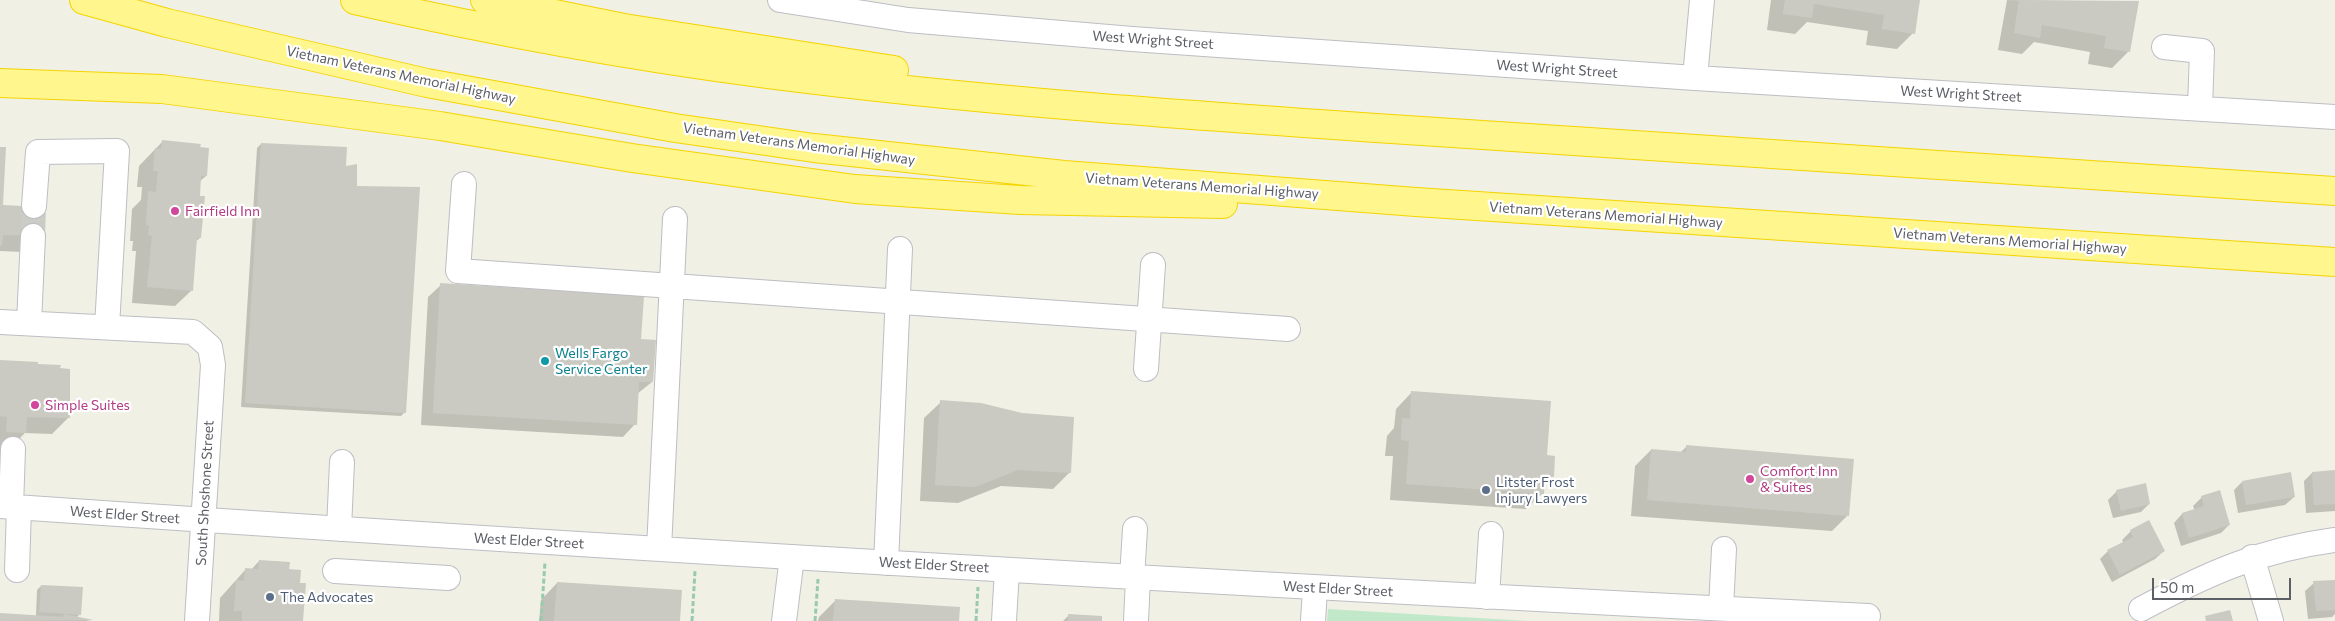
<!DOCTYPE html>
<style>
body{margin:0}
#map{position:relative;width:2335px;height:621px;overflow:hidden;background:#f0f0e5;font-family:Commissioner,sans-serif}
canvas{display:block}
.scale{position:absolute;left:2152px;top:578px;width:139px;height:22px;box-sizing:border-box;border:2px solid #5d5f66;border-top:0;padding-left:6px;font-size:15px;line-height:18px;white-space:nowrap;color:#5d5f66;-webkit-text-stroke:4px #fff;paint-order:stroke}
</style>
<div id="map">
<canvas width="2335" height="621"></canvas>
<div class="scale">50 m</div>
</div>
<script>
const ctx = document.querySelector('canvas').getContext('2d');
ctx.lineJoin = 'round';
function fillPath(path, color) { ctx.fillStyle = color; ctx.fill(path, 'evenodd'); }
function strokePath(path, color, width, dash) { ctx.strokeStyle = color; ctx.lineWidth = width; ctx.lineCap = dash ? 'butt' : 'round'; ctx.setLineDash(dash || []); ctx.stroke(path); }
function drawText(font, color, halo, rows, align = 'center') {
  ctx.font = font + ' Commissioner,sans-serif'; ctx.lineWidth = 4.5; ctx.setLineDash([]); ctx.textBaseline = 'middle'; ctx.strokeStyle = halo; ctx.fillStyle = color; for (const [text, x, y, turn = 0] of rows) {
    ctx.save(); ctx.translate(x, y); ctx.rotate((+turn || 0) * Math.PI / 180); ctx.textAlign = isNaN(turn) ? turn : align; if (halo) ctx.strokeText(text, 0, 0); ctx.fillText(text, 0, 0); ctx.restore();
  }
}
fillPath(new Path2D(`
 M1328,609L1528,621H1327Z`), '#c1e8c8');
fillPath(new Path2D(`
 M1771,0H1918L1913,33L1897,49L1866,45L1868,31L1807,22L1795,34L1767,30Z
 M2007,0L2137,2L2128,52L2112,68L2088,64L2090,52L2034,42L2022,54L1998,50Z
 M162,142L206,176L199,182L200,238L195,242L192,290L175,306L132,303L136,251H132L133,241H130L132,209L141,200L142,187H137L139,166Z
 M261,144L344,167L355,187L405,412L401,416L241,407L257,148Z
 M0,148L2,206L39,208L22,252L0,251Z
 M441,285L640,340L652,382L637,394L635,424L623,437L421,425L428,297Z
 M0,361L37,365L69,417L52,434L25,433L9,449H0Z
 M1412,392L1546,456L1552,476L1543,485V493L1526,509L1390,500L1393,456H1385L1387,436L1394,428L1396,409Z
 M941,402L1070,472L1053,489L1001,486L958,503L920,501L924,418Z
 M1687,446L1848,515L1832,531L1631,516L1635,466L1651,450L1680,453Z
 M2335,471V511L2306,513L2304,481L2312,473Z
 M2242,482L2294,497L2285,505L2238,513L2234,490Z
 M2117,491L2149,504L2141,512L2113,518L2108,500Z
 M2202,497L2229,525L2221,533L2181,546L2174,523L2182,514L2195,511L2193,506Z
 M2148,522L2164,551L2155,559L2112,582L2100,559L2108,551L2124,543L2122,540L2131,531Z
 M259,561L288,570L299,584L302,621H219L220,598L246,569L251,570Z
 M2335,581V614L2332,617L2308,619L2305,591L2314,583Z
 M557,583L678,621H539L541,600Z
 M41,586L80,614L76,618L91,621H0V614L36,616L37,590Z
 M835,601L958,621H818L819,617Z
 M1069,615L1101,621H1063Z`), '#0003');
fillPath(new Path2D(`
 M1785,0H1920L1915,34L1882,29L1884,15L1814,4L1812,18L1783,14Z
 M2019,0L2139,1L2130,52L2104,48L2106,36L2042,25L2040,38L2014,33Z
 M162,140L201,144L200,147L209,148L207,176H201L200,196H205L201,238H197L193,291L147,287L152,236L148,235L149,226L146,225L148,191L156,192L158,171H153L155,148L161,149Z
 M261,143L347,147L346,166L357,164V186L420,187L406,413L245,403Z
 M0,147H6L3,205L41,207L39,236L3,235L2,246H0Z
 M440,283L644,296L641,339L656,340L653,382H639L637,425L433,413Z
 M0,360L38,362V364L61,365L60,368L70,369V418L27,417L26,433L6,432L7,417L0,416Z
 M1411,391L1551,401L1547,455L1555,456L1554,477L1545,476L1544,494L1406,484L1409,441L1401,440L1402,418L1410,419Z
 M940,400L981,403L1022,413L1074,417L1071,473L1018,470L975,487L935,485Z
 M1686,445L1854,459L1849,516L1647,500L1651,449L1686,452Z
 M2335,470V504L2314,505L2312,472Z
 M2291,472L2295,497L2246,505L2242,481Z
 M2146,483L2150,504L2121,511L2116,490Z
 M2220,490L2230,525L2189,538L2182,513L2204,506L2201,496Z
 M2149,520L2165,551L2120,575L2107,550L2133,537L2130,530Z
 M259,560L290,562L289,569L301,570L300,583H306L303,621H242V611H234L236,580L244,581L245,568L258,569Z
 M2335,580V610L2316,611L2313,581Z
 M557,582L682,590L680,621H554Z
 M41,585L83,587L81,615L39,612Z
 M835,599L960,607L959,621H833Z
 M2230,610L2233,621H2206L2205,616Z
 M0,613L63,617L64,614L94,620L0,621Z
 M1068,614L1102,616V621H1068Z`), '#cbcac2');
strokePath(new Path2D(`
 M33,236L34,206`), '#cbccc5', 24, [24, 12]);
const minor = new Path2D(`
 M780,0L908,20L1132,39L1695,78L2335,117
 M2164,47L2202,51L2200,108
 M1695,78L1702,0
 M464,184L458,271L1288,329
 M34,206L38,152L117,151L107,327
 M0,322L193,332L210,347L213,365L197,621
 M29,323L33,236
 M1146,369L1153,265
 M0,506C622,549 1245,585 1868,616
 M11,507L13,449
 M339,529L342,462
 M659,549L675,219
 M2252,557L2271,621
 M886,563L900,249
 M17,570L19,507
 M335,571L448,578
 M1132,578L1135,529
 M1487,597L1491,534
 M1721,608L1724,549
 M2141,609C2207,574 2259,550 2335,540
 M784,621L792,557
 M1004,621L1007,570
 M1136,621L1138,578
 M1313,621L1315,589`);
const highway = new Path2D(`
 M84,0L167,23L427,83L675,128L814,148L1064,175L1416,202L2335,262
 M355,0C492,31 629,56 768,74C970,100 1173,114 1376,128C1696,150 2016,169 2335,191
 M485,0L624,28L894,70
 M0,83L162,89L440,126L632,158L855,189L1020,200L1223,204`);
strokePath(minor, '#bdbec4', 26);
strokePath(highway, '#f5d400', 30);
strokePath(new Path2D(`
 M541,621L545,562
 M692,621L695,571
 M815,621L818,579
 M976,621L978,587`), '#99cab0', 3, [5, 2.5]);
strokePath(minor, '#fff', 24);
strokePath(highway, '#fff68d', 28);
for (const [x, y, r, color] of [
 [175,211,5,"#d1479c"],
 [545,361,5,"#0f9aa8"],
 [35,405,5,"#d1479c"],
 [1750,479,5,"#d1479c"],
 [1486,490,5,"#5c6f8a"],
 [270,597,5,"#5c6f8a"]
]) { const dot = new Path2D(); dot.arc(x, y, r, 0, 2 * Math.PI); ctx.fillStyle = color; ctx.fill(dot); strokePath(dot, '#fff', 2); }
drawText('14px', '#5d5f66', '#fff', [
 ["West Wright Street",1153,40,4],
 ["West Wright Street",1557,69,4],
 ["Vietnam Veterans Memorial Highway",401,75,12],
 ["West Wright Street",1961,94,3],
 ["Vietnam Veterans Memorial Highway",799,144,8],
 ["Vietnam Veterans Memorial Highway",1202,186,4],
 ["Vietnam Veterans Memorial Highway",1606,215,4],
 ["Vietnam Veterans Memorial Highway",2010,241,4],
 ["South Shoshone Street",205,493,-87],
 ["West Elder Street",125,515,4],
 ["West Elder Street",529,541,3],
 ["West Elder Street",934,565,3],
 ["West Elder Street",1338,589,3]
]);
drawText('14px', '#b23c85', '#fff', [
 ["Fairfield Inn",185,211],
 ["Simple Suites",45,405],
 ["Comfort Inn",1760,471],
 ["& Suites",1760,487]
], 'left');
drawText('14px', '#0d838f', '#fff', [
 ["Wells Fargo",555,353],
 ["Service Center",555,369]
], 'left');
drawText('14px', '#4e5e75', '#fff', [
 ["Litster Frost",1496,482],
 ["Injury Lawyers",1496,498],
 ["The Advocates",280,597]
], 'left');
</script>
